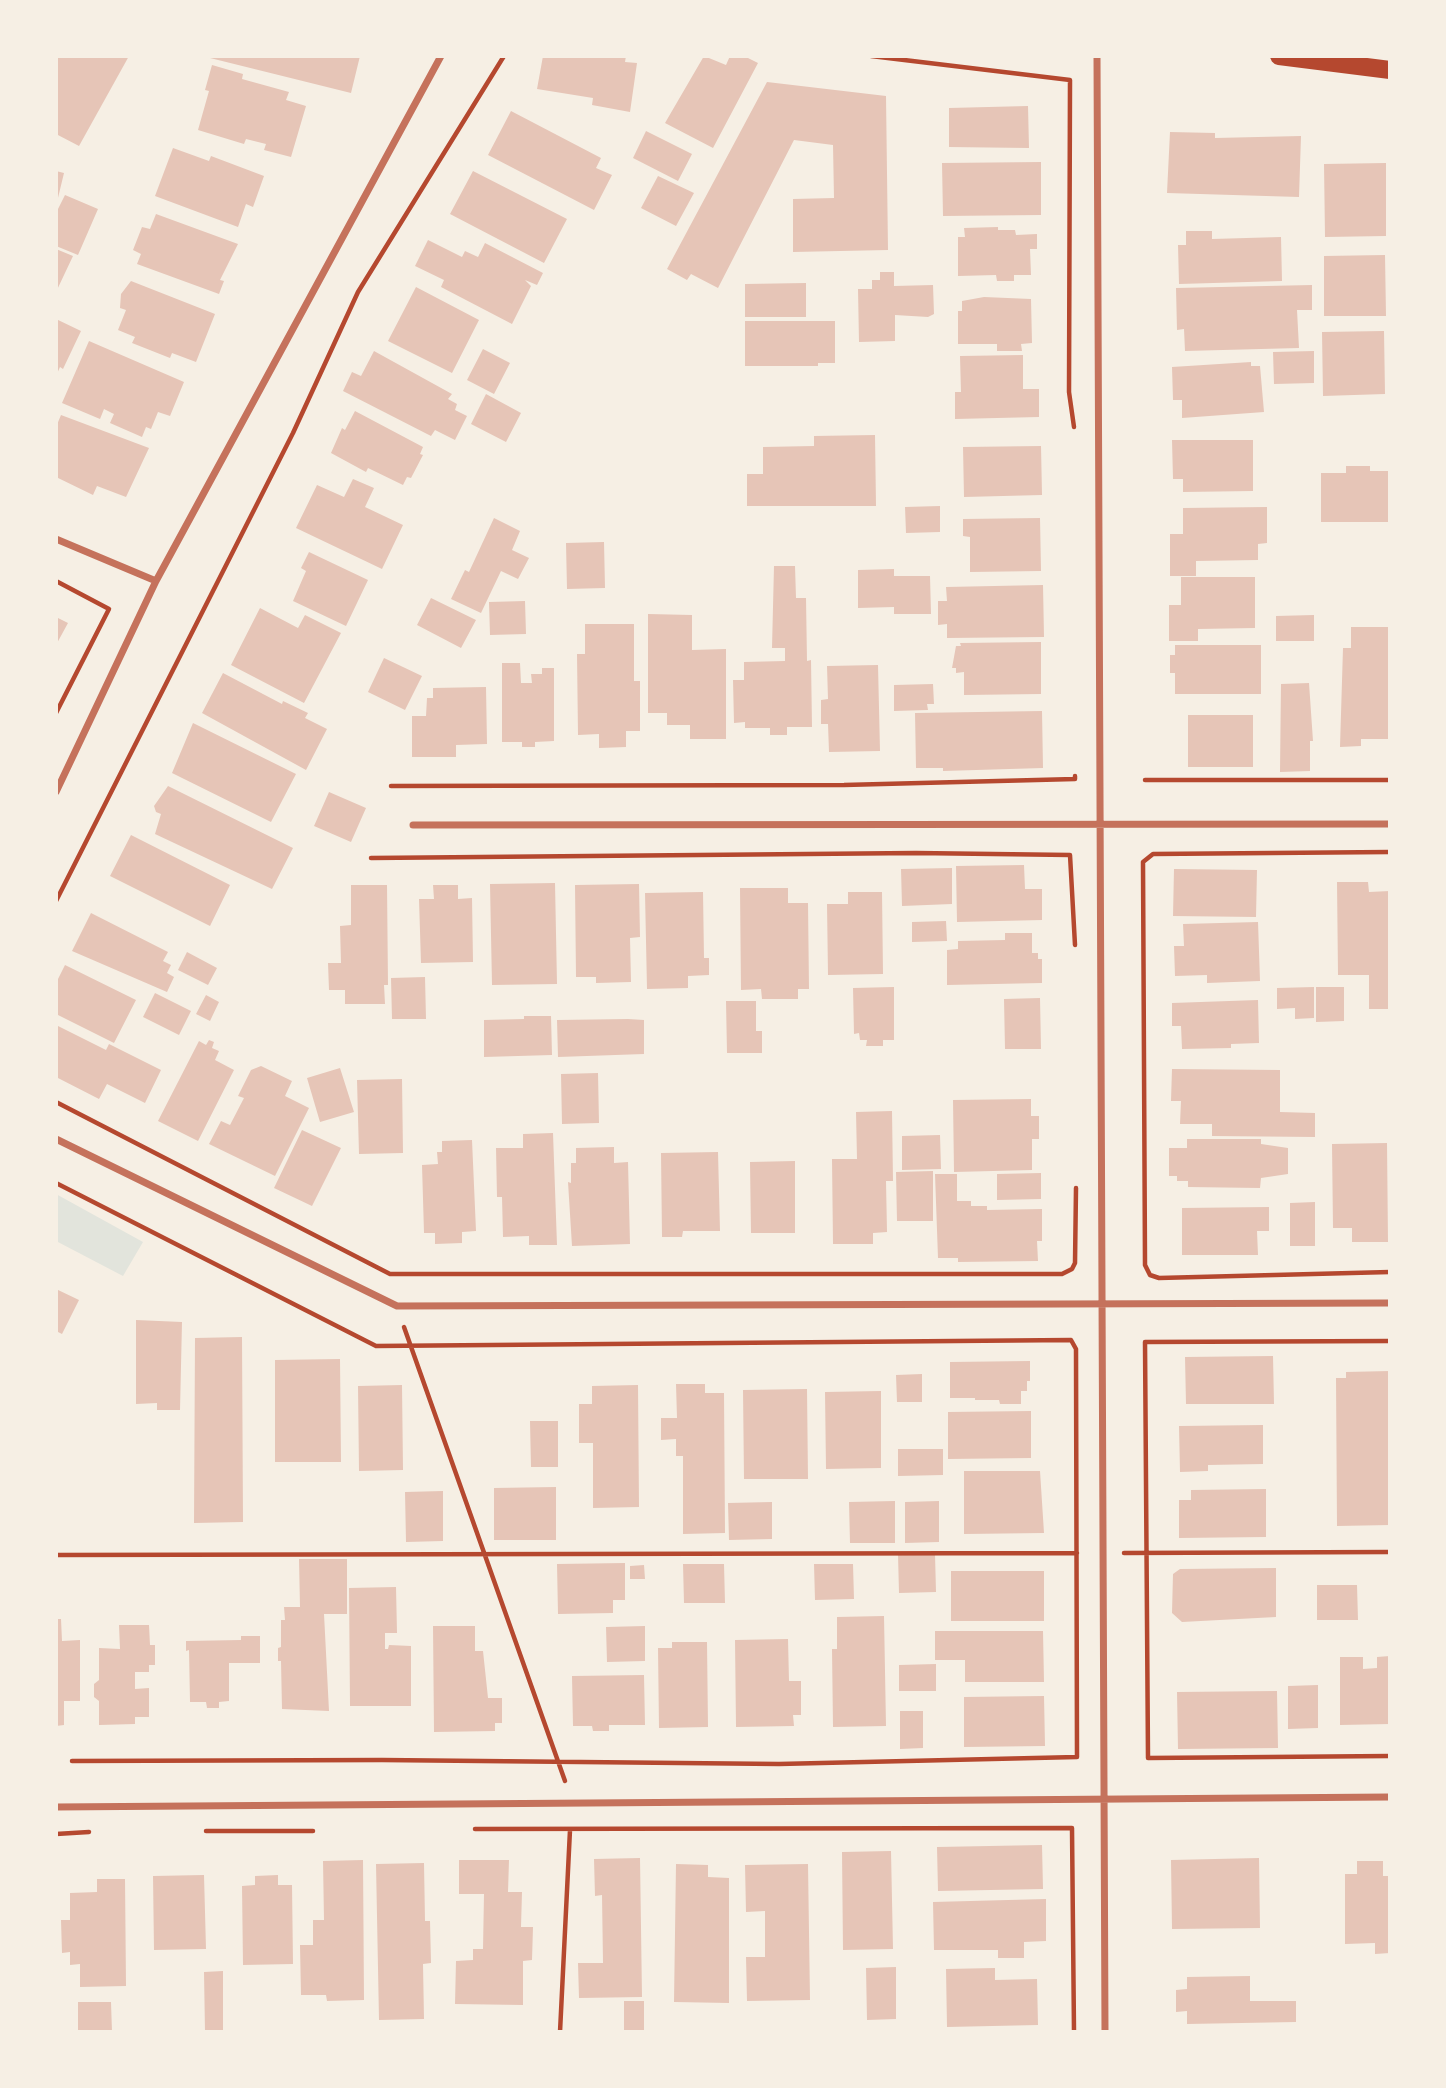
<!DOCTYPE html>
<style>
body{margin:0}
#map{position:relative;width:1446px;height:2088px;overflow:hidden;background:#f6efe4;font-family:Mulish,sans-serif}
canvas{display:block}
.frame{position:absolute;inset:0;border:58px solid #f6efe4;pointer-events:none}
</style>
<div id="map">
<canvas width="1446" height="2088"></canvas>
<div class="frame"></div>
</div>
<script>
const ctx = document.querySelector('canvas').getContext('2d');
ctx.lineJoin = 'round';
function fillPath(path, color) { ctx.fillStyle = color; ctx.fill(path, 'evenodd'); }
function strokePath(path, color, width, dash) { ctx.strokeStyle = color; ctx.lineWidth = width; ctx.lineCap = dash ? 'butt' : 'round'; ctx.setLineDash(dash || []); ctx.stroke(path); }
fillPath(new Path2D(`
 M56,1194L143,1242L123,1276L56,1241Z`), '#e2e4dc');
fillPath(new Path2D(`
 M56,56H129L79,146L56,134Z
 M202,56H360L351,93Z
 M543,56H626L625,62L637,63L630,112L592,105L593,98L537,89Z
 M704,56L726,65L730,56H744L758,63L713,148L665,123Z
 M212,65L243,74L242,79L289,92L286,100L306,106L291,157L264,150L266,144L246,139L244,144L198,130L209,91L205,90Z
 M767,82L886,96L888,250L793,252V199L834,198L833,145L794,140L718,288L691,274L687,280L667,269Z
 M1028,106L1029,148L949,147V108Z
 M511,111L601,158L596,168L612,175L594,210L488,155Z
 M646,131L692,154L678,181L633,158Z
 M1170,132L1215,133V138L1301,136L1299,197L1167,193Z
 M173,148L209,161L211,156L264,176L253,207L246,204L238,227L155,196Z
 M1041,162V215L943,216L942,163Z
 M1386,163V236L1325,237L1324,164Z
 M56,171L64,173L57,202L56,201Z
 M473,171L567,219L544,263L450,214Z
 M658,176L694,193L676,226L641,208Z
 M65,195L98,209L78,255L56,246V213Z
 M156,214L238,244L220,280L224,281L219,294L137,264L141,254L133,250L142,227L150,229Z
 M998,227V230H1015L1016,235L1037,234V249H1030L1031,275H1014V281H997L996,275L958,276V237H965L964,228Z
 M1186,231H1212V239L1281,237L1282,281L1179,284L1178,245H1186Z
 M428,240L462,257L465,251L478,257L485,243L543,273L537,285L525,280L531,286L512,324L441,287L444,280L415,266Z
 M56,249L73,256L56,292Z
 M1385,255L1386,316H1324V256Z
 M880,272H894V286L933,285L934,314L928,317L895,315V341L859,342L858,289H872V280H880Z
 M131,281L215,314L196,362L172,353L170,358L132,343L135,337L118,330L126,310L120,308L121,294Z
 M806,283V317H745V284Z
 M1312,285V310H1297L1299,348L1185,351L1184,329L1177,330L1176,288Z
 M416,287L479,320L452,373L388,341Z
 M984,297L1031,299L1032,343L1021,344L1022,351H997V344H958V311H962V301Z
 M56,319L81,331L63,369L60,367L56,376Z
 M745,321H835V363H818V366H745Z
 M1384,331L1385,394L1323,396L1322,332Z
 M89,341L184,382L170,416L158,412L151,429L146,427L142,437L110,423L114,414L104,409L100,419L62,403Z
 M483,349L510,363L494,394L467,380Z
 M374,351L452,394L448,399L457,404L455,410L467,416L455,440L435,430L431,436L343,391L352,372L361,376Z
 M1314,351V383L1274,384L1273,352Z
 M1023,355V389H1039V417L955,419V392H961L960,356Z
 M1251,362V366H1260L1264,412L1182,418V400H1173L1172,367Z
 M486,394L521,413L506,442L471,424Z
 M355,411L423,447L420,454L423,455L411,478L407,477L403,485L368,468L366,472L331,453L342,428L345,430Z
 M61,415L149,448L126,497L97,486L93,495L56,477V427Z
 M875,435L876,506H747V474H763V447L814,446V436Z
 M1172,440H1253V491L1183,492V479H1173Z
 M1041,446L1042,495L964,497L963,447Z
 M1346,466H1370V471H1390V522H1321V473H1346Z
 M353,479L374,488L365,507L403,525L382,569L296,528L317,485L344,497Z
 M940,506V532L906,533L905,507Z
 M1267,507V543L1258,544V560L1196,561V576H1170V534H1183V508Z
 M494,518L520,531L512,550L529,558L518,579L501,571L481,613L451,599L465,570L469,572Z
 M1040,518L1041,571L970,572V537L963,536V519Z
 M604,542L605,588L567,589L566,543Z
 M309,552L368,580L346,626L293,601L306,571L301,568Z
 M774,566H795L796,598H806L807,661L811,660L812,727H787V735H770V728H745V722L734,723L733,680H744V662L785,661V648H772Z
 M894,569V576H930L931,614H894V607L858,608V570Z
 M1181,577H1255V628L1198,629V641H1169V605H1181Z
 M1043,585L1044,637L947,638V624L938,625V601H947L946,587Z
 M431,598L476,620L461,648L417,625Z
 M525,601L526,634L490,635L489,602Z
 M260,608L298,628L305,615L341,633L304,703L231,665Z
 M648,614L692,615V650L726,649V739H690V725H667V713H648Z
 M1314,615V641H1276V616Z
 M56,617L68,623L56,645Z
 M585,624H634V681H640V731H626V747L599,748V734L578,735L577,654H585Z
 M1351,627H1390V739H1361V746L1340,747L1343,648H1351Z
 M1041,642V694L964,695V672L956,673V668H952L956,646H961L960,643Z
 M1175,645H1261V694H1175V673H1170V655H1175Z
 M384,658L422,676L405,710L368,692Z
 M502,663H520L521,683H532L531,674H542V668H554V741L535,742V747H522V742H502Z
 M878,665L880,751L829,752L828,724H821V700L828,699L827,666Z
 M223,673L282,704L283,701L308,713L305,718L327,729L306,770L202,713Z
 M1309,683L1313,741H1310V771L1280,772L1281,684Z
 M933,684L934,704H927L928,710L894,711V685Z
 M486,687L487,744L456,745V757H412V716H426L427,698H433V688Z
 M1042,711L1043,768L943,771V768H916L915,713Z
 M1188,715H1253V767H1188Z
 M193,723L296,774L271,822L172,773Z
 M168,786L293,848L272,889L155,834L161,814L156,812L154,806Z
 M329,792L366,808L351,842L314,826Z
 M131,835L230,885L210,926L110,876Z
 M1024,865L1025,889H1042V920L957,922L956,866Z
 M952,868V904L902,906L901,869Z
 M1174,869L1257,870L1256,917L1173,916Z
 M1337,882H1368L1369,892L1390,891V1009H1369V975H1338Z
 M555,883L557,984L492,985L490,884Z
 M639,884L640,937L630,938L631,982L596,983V977H576L575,885Z
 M351,885H387L388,985H384L385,1004H345V990H329L328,963H341L340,926L351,925Z
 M433,885H458V899L472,898L473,962L421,963L419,899H434Z
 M740,888H788V903H808L809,989H798V999H762L761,989L741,990Z
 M703,892L704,958H709V975L688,976V988L647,989L645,893Z
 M848,892H882L883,974L828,975L827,904H848Z
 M91,913L168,952L163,961L171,965L167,973L174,977L167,992L72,951Z
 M946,921L947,941L912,942V922Z
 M1258,922L1260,981L1207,983V975L1175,976L1174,946H1184L1183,924Z
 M1005,933H1032V953H1038V959H1042V983L947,985V950L958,949V941L1005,940Z
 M187,952L217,968L208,985L178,970Z
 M65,965L136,1000L114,1043L56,1014V983Z
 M425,977L426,1019H392L391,978Z
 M894,987V1040H883V1046H866L867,1040H860L859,1033L854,1034L853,988Z
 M1314,987V1018L1295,1019V1008L1277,1009V988Z
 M1316,987H1344V1021L1316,1022Z
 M155,993L191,1011L179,1035L143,1017Z
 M206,995L219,1002L210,1021L196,1014Z
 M1040,998L1041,1049H1005L1004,999Z
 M1258,1000L1259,1043L1231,1044V1048L1182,1049L1181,1026H1172V1003Z
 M726,1001H756V1031H762V1053H727Z
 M524,1016H551L552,1055L484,1057V1020L524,1019Z
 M628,1019L644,1020V1054L558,1057L557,1020Z
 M56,1025L106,1050L109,1044L161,1070L145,1103L107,1084L99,1099L56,1077Z
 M209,1040L214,1042L212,1048L219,1051L215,1060L234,1070L198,1141L158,1121L199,1041L206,1045Z
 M261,1066L292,1081L285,1096L309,1108L275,1176L209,1144L221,1121L230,1125L244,1098L238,1096L251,1070Z
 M340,1068L354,1112L320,1122L307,1078Z
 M1172,1069L1280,1070V1112L1315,1113V1137L1212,1136V1124H1180L1181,1101H1171Z
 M598,1073L599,1123L562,1124L561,1074Z
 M402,1079L403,1153L359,1154L357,1080Z
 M1031,1099V1116H1039V1139H1032V1170L954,1172L953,1100Z
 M892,1111L893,1181H886L887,1232L873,1233V1244H833L832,1159H857L856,1112Z
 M302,1130L341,1148L312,1206L274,1188Z
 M553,1133L557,1245H529V1236L503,1237L502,1197H497L496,1148H523V1134Z
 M940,1135L941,1169L902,1170V1136Z
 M1187,1139H1261V1144L1288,1148V1174L1261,1178L1260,1188L1188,1187V1181H1177V1176H1169V1148H1187Z
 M472,1140L476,1231L462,1232V1243L435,1244V1233H424L422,1165L438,1164L437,1152H442V1141Z
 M1387,1143L1388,1242H1352V1228H1333L1332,1144Z
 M614,1147V1163L628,1162L630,1244L572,1246L568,1182L571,1183V1163H576V1148Z
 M718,1152L720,1231H683L682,1237H662L661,1153Z
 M795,1161V1233H751L750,1162Z
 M933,1171V1221H897L896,1172Z
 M1041,1173V1199L997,1200V1174Z
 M935,1174H957V1201H971V1206H987V1210L1042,1209V1241H1037L1038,1261L958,1262V1258H938Z
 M1315,1202V1246H1290V1203Z
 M1269,1207V1231H1257L1258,1255H1182V1208Z
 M56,1289L79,1300L62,1334L56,1331Z
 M136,1320L182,1322L180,1410H157V1403L136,1404Z
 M242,1337L243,1522L194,1523L195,1338Z
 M1273,1356L1274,1404H1186L1185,1357Z
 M340,1359L341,1462H275V1360Z
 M1030,1361V1381H1027V1391H1021V1404H1000L999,1400H975V1398H950V1362Z
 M1390,1371V1525L1337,1526L1336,1378H1346V1372Z
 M922,1374V1402H897L896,1375Z
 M676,1384H705V1393H724L725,1533L683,1534V1456H676V1439L661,1440V1418H677Z
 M402,1385L403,1470L359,1471L358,1386Z
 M638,1385L639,1507L593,1508V1443H579V1404H592V1386Z
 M807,1389L808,1479H744L743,1390Z
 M881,1391V1468L826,1469L825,1392Z
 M1031,1411V1458L948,1459V1412Z
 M530,1421H558V1467H531Z
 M1263,1425V1464L1208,1465V1471L1180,1472L1179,1426Z
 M898,1449H943V1475L898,1476Z
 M964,1471H1040L1044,1533L964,1534Z
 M556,1487V1540H494V1488Z
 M1266,1489V1537L1179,1538V1500H1191V1490Z
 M443,1491V1541L406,1542L405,1492Z
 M895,1501V1543H850L849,1502Z
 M939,1501V1542L905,1543V1502Z
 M772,1502V1539L729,1540L728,1503Z
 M898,1554H935L936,1592L899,1593Z
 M299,1559H347V1614H324L329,1711L282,1709L281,1661H278V1648L281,1647V1620H285L284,1607H300Z
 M625,1563V1600H613V1613L558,1614L557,1564Z
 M683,1564H724L725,1603H684Z
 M814,1564H853L854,1599L815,1600Z
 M644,1565L645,1579H630V1566Z
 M1276,1568V1617L1182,1622L1172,1613L1173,1574L1180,1569Z
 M951,1571H1044V1621H951Z
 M1317,1585H1357L1358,1620H1317Z
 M396,1587L397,1633H385V1649H388L389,1645L411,1646V1706H350L349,1588Z
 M884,1616L886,1726L833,1727L832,1649H837V1617Z
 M56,1619H61L62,1641L80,1640V1701H64V1725L56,1726Z
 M119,1625H149L150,1645H155V1665H149V1672H135V1689L149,1688V1717H135V1724L99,1725V1701L94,1697V1684L99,1680V1648L120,1649Z
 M433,1626H475V1651H483L488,1698H502V1723H495V1731L434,1732Z
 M645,1626V1661L607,1662L606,1627Z
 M935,1631H1043L1044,1682H965V1660H935Z
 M241,1636H260V1663H229V1701L219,1702V1708H207L206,1702H190L189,1650L186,1651V1641L241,1640Z
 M788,1639L789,1681H801V1715H793L794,1726L736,1727L735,1640Z
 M672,1642H707L708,1727L659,1728L658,1648H672Z
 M1390,1656V1724L1340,1725V1657H1363V1669L1377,1668V1657Z
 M936,1664V1691H899V1665Z
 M644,1675L645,1725H609V1731H593L592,1726H573L572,1676Z
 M1318,1685V1728L1288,1729V1686Z
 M1277,1691L1278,1748L1178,1749L1177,1692Z
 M1044,1696L1045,1746L964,1747V1697Z
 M900,1711H923V1748L900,1749Z
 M1042,1845L1043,1889L938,1891L937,1847Z
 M891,1851L893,1949L843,1950L842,1852Z
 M640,1858L642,1997L579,1998L578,1963H603L602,1895L595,1896L594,1859Z
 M1259,1858L1260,1928L1172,1929L1171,1860Z
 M363,1860L364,2000L327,2001L326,1995H301L300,1945H313V1920H324L323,1861Z
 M459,1860H509L508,1892H522L521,1927H533L532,1960L523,1961V2005L455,2004L456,1961L473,1960V1949H483L484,1894H459Z
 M1357,1861H1383V1876H1390V1953L1375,1954V1943L1345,1944V1874H1357Z
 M424,1863L425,1921H430L431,1963L423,1964L424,2019L379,2020L376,1864Z
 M676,1864L708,1865V1877L729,1878V2003L674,2002Z
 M808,1864L810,2000L747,2001L746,1957H765V1911L746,1912L745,1865Z
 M204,1875L206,1949L154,1950L153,1876Z
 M278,1875V1885H292L293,1964L243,1965L242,1886L255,1885V1876Z
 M97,1879H125L126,1986L80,1987V1964L70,1965V1952L62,1953L61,1920H70V1893L97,1892Z
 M1046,1899V1941L1024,1942V1958H998V1950H934L933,1902Z
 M896,1967V2019L867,2020L866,1968Z
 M995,1968V1980L1037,1979L1038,2025L947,2027L946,1969Z
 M223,1971V2032H205L204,1972Z
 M1250,1976V2001H1296V2022L1187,2024V2011L1176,2012V1990L1187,1989V1977Z
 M624,2001H644V2031H624Z
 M78,2002H111L112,2032H78Z`), '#e6c5b7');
strokePath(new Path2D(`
 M871,56L1070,80L1069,392L1074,427
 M56,581L109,609L56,713
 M1145,780H1390
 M391,786L844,785L1075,779V776
 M1390,852L1153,854L1143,862L1145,1265L1150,1275L1159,1278L1390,1272
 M371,858L916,853L1070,855L1075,945
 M56,901L293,433L358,292L504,56
 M56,1102L390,1274H1062L1072,1269L1075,1263L1076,1188
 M56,1183L376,1346L1071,1340L1076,1349L1077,1757L779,1764L382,1760L72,1761
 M404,1327L565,1781
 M1390,1341L1145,1342L1148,1758L1390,1756
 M1124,1553L1390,1552
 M56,1555L1077,1553
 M475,1829L1072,1828L1074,2032
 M206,1831H313
 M56,1834L89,1832
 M560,2032L570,1830`), '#b5482f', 4.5);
strokePath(new Path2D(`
 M1097,56L1105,2032
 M56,539L156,581
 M56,792L156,581L441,56
 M413,825L1390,824
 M56,1139L397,1306L1390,1303
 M56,1807L1390,1797`), '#c5725c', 7);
strokePath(new Path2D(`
 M1279,56L1390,70`), '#b5482f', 18);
</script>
